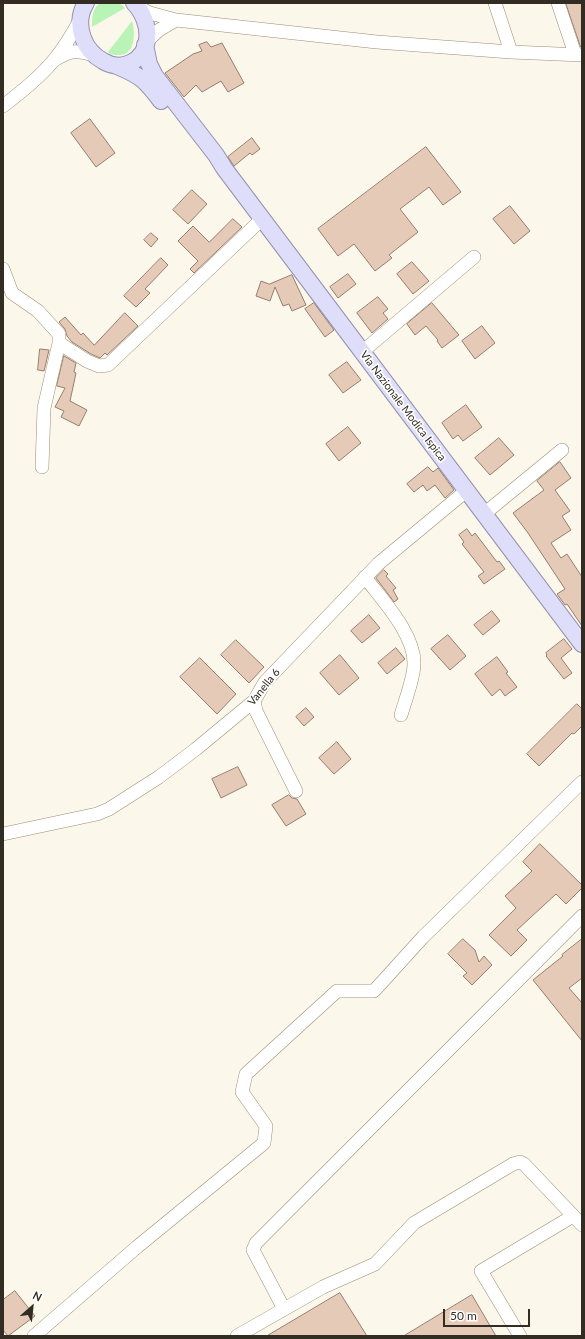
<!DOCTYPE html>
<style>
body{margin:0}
#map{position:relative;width:585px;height:1339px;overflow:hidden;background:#fcf7eb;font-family:Lato,sans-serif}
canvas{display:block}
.frame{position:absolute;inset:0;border:4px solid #322c22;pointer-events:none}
.north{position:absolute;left:12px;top:1287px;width:40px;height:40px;-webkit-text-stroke:3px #fff;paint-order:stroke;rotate:27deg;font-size:11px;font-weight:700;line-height:16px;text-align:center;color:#322c22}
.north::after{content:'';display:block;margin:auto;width:14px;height:18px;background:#322c22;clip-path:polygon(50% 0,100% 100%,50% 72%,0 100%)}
.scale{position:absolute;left:443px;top:1309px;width:87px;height:18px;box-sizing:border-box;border:2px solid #322c22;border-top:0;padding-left:5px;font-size:12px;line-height:14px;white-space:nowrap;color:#322c22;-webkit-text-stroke:3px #fff;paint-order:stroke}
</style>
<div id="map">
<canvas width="585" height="1339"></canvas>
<div class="frame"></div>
<div class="north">N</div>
<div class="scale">50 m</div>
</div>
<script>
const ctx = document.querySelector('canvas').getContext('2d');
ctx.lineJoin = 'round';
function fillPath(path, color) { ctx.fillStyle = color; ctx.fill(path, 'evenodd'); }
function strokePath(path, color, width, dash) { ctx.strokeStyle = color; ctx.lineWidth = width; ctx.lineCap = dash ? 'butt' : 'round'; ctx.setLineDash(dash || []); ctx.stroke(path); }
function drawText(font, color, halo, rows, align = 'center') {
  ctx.font = font + ' Lato,sans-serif'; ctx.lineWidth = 3.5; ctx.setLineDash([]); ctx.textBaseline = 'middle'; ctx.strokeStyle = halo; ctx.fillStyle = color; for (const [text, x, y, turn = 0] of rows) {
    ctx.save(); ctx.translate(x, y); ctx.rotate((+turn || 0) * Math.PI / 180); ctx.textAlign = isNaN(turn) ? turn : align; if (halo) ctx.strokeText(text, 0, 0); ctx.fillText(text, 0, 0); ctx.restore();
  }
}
fillPath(new Path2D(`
 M100,3H119L125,8L92,27C92,18 92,9 100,3Z
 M132,21C136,34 135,57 117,55C113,55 111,55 108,52Z`), '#b9f3b5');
const building = new Path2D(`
 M566,3H582V47H581Z
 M207,42L211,47L222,43L244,83L228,92L221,81L202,92L196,85L184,97L165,73L193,54L202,51L199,45Z
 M90,119L115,153L96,167L71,133Z
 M252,138L260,149L252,155L250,153L234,166L228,157Z
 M426,147L461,192L443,205L429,187L400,209L418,232L389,255L392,258L375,271L354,244L338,256L318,229Z
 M192,190L207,204L188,224L173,210Z
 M510,206L530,231L514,244L493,219Z
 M233,219L242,227L194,273L190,269L198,261L178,241L193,226L209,242Z
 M151,233L158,239L151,247L144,240Z
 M161,258L168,265L145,289L150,293L136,307L124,296Z
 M412,262L429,281L413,294L397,274Z
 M348,274L356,284L338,298L330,287Z
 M292,275L306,305L292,311L289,304L283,306L275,287L270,301L256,296L261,281L269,284Z
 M378,297L388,309L383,313L388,319L372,333L357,313Z
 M314,303L334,330L325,337L305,309Z
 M432,303L459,335L442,348L437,341L438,340L426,326L415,335L407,324Z
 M125,313L138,326L107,355L105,353L100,358L91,354L72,342L67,336L65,329L59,322L65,317L81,335L83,333L94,345Z
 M482,326L495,343L475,359L462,341Z
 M40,349L49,350L44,371L38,370Z
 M64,356L76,363L74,372L76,373L70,401L87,410L79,426L61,417L64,411L55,407L65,388L57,386Z
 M347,362L361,380L343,393L329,375Z
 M466,405L482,427L463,441L458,435L453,439L442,423Z
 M348,427L361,443L339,461L326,444Z
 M499,438L514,455L490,475L475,458Z
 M560,462L571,478L555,490L570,511L562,516L571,530L551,543L561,558L567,554L582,577V626L567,604L565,605L557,594L565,589L528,533L513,513L544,490L537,481Z
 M428,467L433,472L438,468L454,490L445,498L435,485L427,491L423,485L414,492L407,484Z
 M467,529L472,536L475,533L497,562L499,561L505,569L484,584L478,576L484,572L462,544L464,542L459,535Z
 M384,570L388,574L386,576L396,588L393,590L398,599L394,602L376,578Z
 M492,611L500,621L483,635L474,625Z
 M369,615L380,628L362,643L351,631Z
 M448,635L466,656L450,670L431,649Z
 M564,639L572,649L561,658L572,673L564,679L546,656L547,655L546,653Z
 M236,640L264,667L249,683L221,655Z
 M396,648L405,659L387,674L378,663Z
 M340,655L359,678L339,695L320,673Z
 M497,657L508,672L506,673L517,687L505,696L500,689L492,696L475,674Z
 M200,658L236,694L217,714L180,677Z
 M577,704L582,709V726L574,734L572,733L539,766L527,754Z
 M306,708L314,717L304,726L296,717Z
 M337,742L351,759L334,774L319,758Z
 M238,767L247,785L221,798L212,779Z
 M289,795L292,798L297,799L306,814L286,826L272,805Z
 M540,844L582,885V888L566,904L556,894L517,930L527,940L511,956L489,935L516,908L505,896L532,871L523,862Z
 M463,939L475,950L479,962L484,956L492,965L472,985L463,976L467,973L448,954Z
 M582,939V978L569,988L582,1003V1041L533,980L563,956L562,955Z
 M15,1291L35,1316L8,1336L3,1330V1300Z
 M340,1293L367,1336H267Z
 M472,1295L496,1336H404Z`);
fillPath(building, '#e5cab8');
strokePath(building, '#967d6c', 1);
const minor = new Path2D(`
 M495,3L511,52
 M558,3L575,54
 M138,7L150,13L176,20L377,42L511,52L582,55
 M147,41L159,30L176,20
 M56,59C72,50 76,50 94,55
 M3,106C21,92 39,78 54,60C64,48 73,33 81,18
 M3,269L12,293L38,311L59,334V343L44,408L42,467
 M59,343L87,361L99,366L108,365L262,219
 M362,352L474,257
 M484,514L562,450
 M365,577C382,600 415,634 414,664C414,678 405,701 401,715
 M254,701L256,711L296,791
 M3,834L97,814L109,809L159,777L196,749L254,701L265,682L378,564L466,491
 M284,1309L253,1250L256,1243L582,916
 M34,1336L137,1247L264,1143L266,1126L242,1092L246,1074L337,991H374L423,937L582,782
 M237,1336L323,1287L375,1264L414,1223L513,1164L520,1162L524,1164L582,1225
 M520,1336L481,1271L573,1216`);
const major = new Path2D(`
 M86,3C79,14 79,27 83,38C87,49 94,56 103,61C121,72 144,62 147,40C149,27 143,12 134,3
 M145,45L149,64L155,76L216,155L224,168L582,644
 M117,66C141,76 145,80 161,101`);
strokePath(minor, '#9b8e74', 14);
strokePath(major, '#9491ac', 18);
strokePath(minor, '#fff', 13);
strokePath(major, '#deddfa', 16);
drawText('11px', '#322c22', '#fff', [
 ["Via Nazionale Modica Ispica",403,406,53],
 ["Vanella 6",264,687,-51]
]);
</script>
